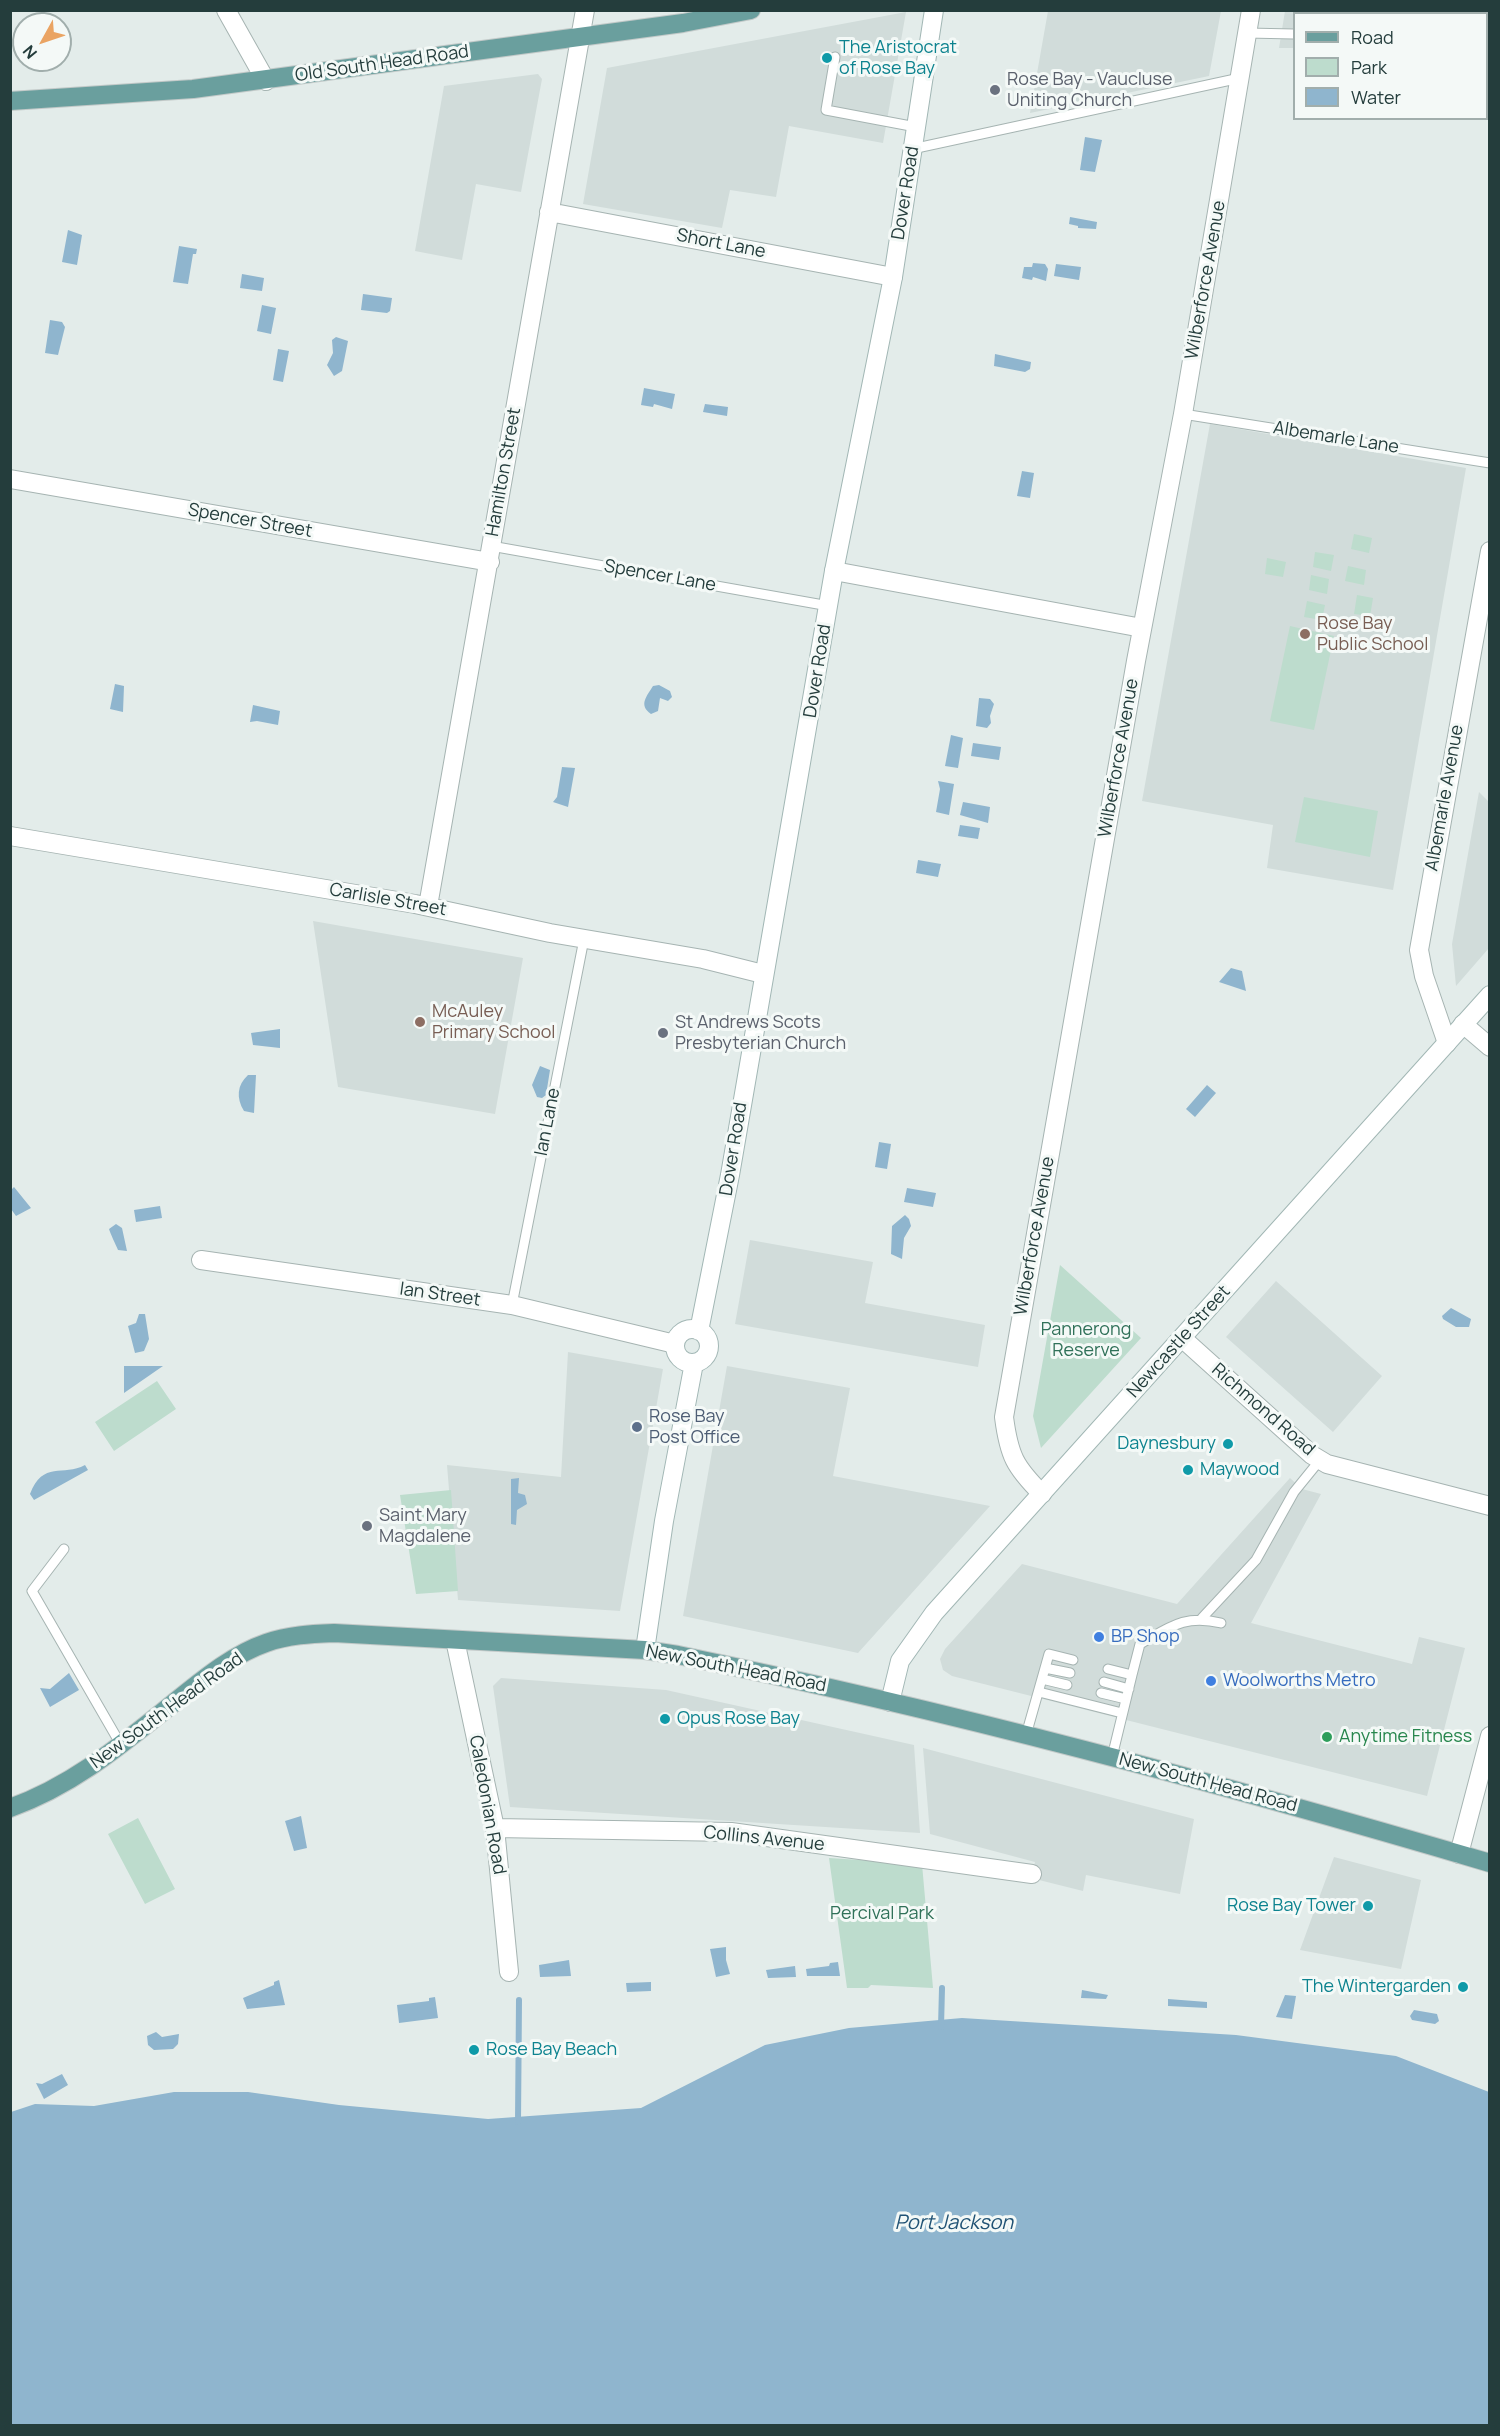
<!DOCTYPE html>
<style>
body{margin:0}
#map{position:relative;width:1500px;height:2436px;overflow:hidden;background:#e3ecea;font-family:Manrope,sans-serif}
canvas{display:block}
.frame{position:absolute;inset:0;border:12px solid #243d3c;pointer-events:none}
.legend{position:absolute;left:1293px;top:12px;width:195px;height:108px;box-sizing:border-box;background:#f4f9f7;border:2px solid #a1aeac;margin:0;padding:8px 10px;list-style:none;font-size:18px;color:#243d3c}
.legend li{display:flex;align-items:center;gap:12px;height:30px}
.legend b{width:30px;border:2px solid #a1aeac}
.north{position:absolute;left:12px;top:12px;width:60px;height:60px;box-sizing:border-box;background:#f4f9f7;border:2px solid #a1aeac;border-radius:50%;rotate:230deg;font-size:16px;font-weight:700;line-height:24px;text-align:center;color:#243d3c}
.north::after{content:'';display:block;margin:auto;width:21px;height:27px;background:#eaa463;clip-path:polygon(50% 0,100% 100%,50% 72%,0 100%)}
</style>
<div id="map">
<canvas width="1500" height="2436"></canvas>
<div class="frame"></div>
<ul class="legend">
<li><b style="height:8px;background:#6a9f9e"></b>Road</li>
<li><b style="height:16px;background:#bddccd"></b>Park</li>
<li><b style="height:16px;background:#8fb5ce"></b>Water</li>
</ul>
<div class="north">N</div>
</div>
<script>
const ctx = document.querySelector('canvas').getContext('2d');
ctx.lineJoin = 'round';
function fillPath(path, color) { ctx.fillStyle = color; ctx.fill(path, 'evenodd'); }
function strokePath(path, color, width, dash) { ctx.strokeStyle = color; ctx.lineWidth = width; ctx.lineCap = dash ? 'butt' : 'round'; ctx.setLineDash(dash || []); ctx.stroke(path); }
function drawText(font, color, halo, rows, align = 'center') {
  ctx.font = font + ' Manrope,sans-serif'; ctx.lineWidth = 6; ctx.setLineDash([]); ctx.textBaseline = 'middle'; ctx.strokeStyle = halo; ctx.fillStyle = color; for (const [text, x, y, turn = 0] of rows) {
    ctx.save(); ctx.translate(x, y); ctx.rotate((+turn || 0) * Math.PI / 180); ctx.textAlign = isNaN(turn) ? turn : align; if (halo) ctx.strokeText(text, 0, 0); ctx.fillText(text, 0, 0); ctx.restore();
  }
}
fillPath(new Path2D(`
 M1048,11H1221L1209,76L1030,113Z
 M1285,11H1489L1478,14H1294V48H1279Z
 M906,12L883,143L789,126L776,197L730,190L722,228L583,204L607,68Z
 M538,74L542,79L521,192L476,184L462,260L415,251L444,86Z
 M1210,424L1466,468L1393,890L1267,868L1273,825L1142,801Z
 M1479,792L1489,802V948L1456,986L1452,944Z
 M313,921L523,958L495,1114L338,1087Z
 M750,1240L873,1262L865,1303L985,1325L978,1367L735,1324Z
 M1276,1281L1382,1376L1333,1432L1226,1337Z
 M568,1352L663,1369L620,1611L458,1600L447,1465L561,1477Z
 M727,1366L850,1388L833,1476L990,1506L858,1653L683,1616Z
 M1290,1478L1302,1489L1321,1494L1251,1623L1412,1664L1419,1637L1465,1648L1427,1796L952,1676L943,1670L940,1659L945,1649L1022,1564L1177,1604Z
 M501,1678L666,1690L914,1745L920,1833L510,1807L493,1686Z
 M923,1748L1194,1819L1180,1894L1086,1875L1083,1891L1031,1878L1035,1862L930,1834Z
 M1334,1857L1421,1880L1401,1969L1300,1950Z`), '#d1dcda');
fillPath(new Path2D(`
 M1354,534L1372,538L1369,553L1351,549Z
 M1315,552L1334,555L1331,571L1313,567Z
 M1267,558L1286,562L1283,577L1265,574Z
 M1348,566L1366,570L1364,585L1345,581Z
 M1311,575L1329,579L1327,594L1309,590Z
 M1357,595L1373,598L1370,616L1354,614Z
 M1307,601L1325,605L1322,620L1304,617Z
 M1290,626L1334,636L1314,730L1270,721Z
 M1304,797L1378,811L1370,857L1295,842Z
 M1060,1265L1141,1338L1041,1448L1033,1416Z
 M157,1381L176,1409L114,1451L95,1422Z
 M451,1490L458,1591L416,1594L400,1495Z
 M138,1818L175,1889L145,1904L108,1834Z
 M829,1858L922,1864L933,1988L871,1985L868,1988H847Z`), '#bddccd');
fillPath(new Path2D(`
 M1085,137L1102,140L1095,172L1080,170Z
 M1070,217L1097,222L1096,229L1078,228V226L1069,224Z
 M68,230L82,235L77,265L62,262Z
 M179,246L197,249L196,254H193L188,284L173,282Z
 M1033,263L1045,264L1048,269L1046,281L1033,277L1032,280L1022,278L1024,267H1032Z
 M1056,264L1081,267L1079,280L1054,276Z
 M242,274L264,278L262,291L240,288Z
 M363,294L392,298L390,311L387,313L361,310Z
 M262,305L276,308L271,334L257,331Z
 M50,320L62,322L65,327L58,355L45,353Z
 M336,337L348,341L342,371L334,376L327,365L333,353L332,340Z
 M278,349L289,351L283,382L273,380Z
 M995,354L1031,362L1030,369L1025,372L994,366Z
 M644,388L675,394L672,409L654,404L653,407L641,405Z
 M705,404L728,407L727,416L703,412Z
 M1022,471L1034,473L1030,498L1017,496Z
 M115,684L124,686L123,712L110,709Z
 M659,685L670,691L672,697L668,701L660,698L658,711L651,714C638,705 647,696 653,686Z
 M979,698L990,699L994,704L990,716L991,723L987,728L976,726Z
 M253,705L280,711L278,725L257,721L250,722Z
 M951,735L963,738L958,768L945,766Z
 M973,743L1001,747L999,760L971,756Z
 M562,767L575,768L568,807L553,802L557,797Z
 M938,781L954,784L949,815L936,812L940,789Z
 M963,802L990,807L988,823L960,815Z
 M960,825L980,828L978,839L958,836Z
 M918,860L941,864L938,877L916,873Z
 M1231,968L1242,971L1246,991L1219,982Z
 M280,1029V1048L253,1045L251,1033Z
 M540,1066L550,1070L546,1095L542,1098L537,1097L532,1085Z
 M248,1075H256L254,1113L244,1111C236,1098 237,1085 248,1075Z
 M1207,1085L1216,1093L1195,1117L1186,1109Z
 M879,1142L891,1144L887,1169L875,1167Z
 M14,1187L31,1208L16,1216L11,1209V1190Z
 M907,1188L936,1193L933,1207L904,1202Z
 M160,1206L162,1218L136,1222L134,1210Z
 M905,1215L909,1219L911,1226L904,1238L902,1259L891,1254L892,1226Z
 M116,1224L122,1228L127,1251L118,1250C116,1245 110,1233 109,1229Z
 M1451,1308L1471,1319L1469,1327H1456L1443,1319L1442,1316Z
 M139,1314H145L149,1339L144,1351L135,1353L128,1326L136,1323Z
 M124,1366H163L124,1393Z
 M85,1465L88,1470L34,1500L30,1494C43,1460 63,1477 85,1465Z
 M519,1478L518,1493L525,1495L527,1504L517,1510L516,1525L511,1524V1479Z
 M69,1673L79,1690L50,1707L40,1688L50,1689Z
 M301,1816L307,1848L294,1851L285,1821Z
 M726,1947V1960L730,1974L716,1977L710,1949Z
 M569,1960L571,1976L540,1977L539,1965Z
 M838,1962L840,1976H807L806,1969L829,1966L830,1963Z
 M795,1966L796,1977L768,1978L766,1970Z
 M279,1980L285,2005L247,2009L243,1998L274,1985V1982Z
 M651,1982V1991L627,1992L626,1983Z
 M1082,1990L1108,1995L1106,1999L1081,1998Z
 M1285,1995L1296,1996L1292,2019L1276,2017Z
 M435,1997L438,2018L399,2023L397,2005L429,2001V1998Z
 M1168,1999L1207,2002V2008L1168,2006Z
 M1414,2010L1437,2014L1439,2021L1435,2024L1412,2020L1410,2016Z
 M962,2018L1236,2035L1396,2056L1489,2092V2425H11V2112L35,2104L94,2106L174,2092H248L339,2105L488,2119L641,2108L765,2045L849,2028Z
 M156,2032L162,2037L179,2034L178,2044L173,2049L154,2050L148,2045L147,2036Z
 M62,2074L68,2085L44,2099L36,2083L42,2084Z`), '#8fb5ce');
strokePath(new Path2D(`
 M941,2027L942,1988
 M518,2122L519,2000`), '#8fb5ce', 6);
const lane = new Path2D(`
 M1354,14L1355,10
 M1247,33L1294,34
 M835,57L826,110L916,127
 M912,149L1240,78
 M1183,414L1490,463
 M491,546L829,606
 M512,1305L584,939
 M64,1549L32,1591L121,1745
 M1202,1618L1256,1560L1294,1492L1320,1460
 M1045,1668L1070,1673
 M1108,1669L1132,1675L1112,1757
 M1132,1675L1140,1644C1170,1627 1185,1614 1221,1623
 M1042,1679L1067,1685
 M1104,1682L1129,1689
 M1039,1692L1122,1713
 M1101,1693L1126,1699
 M1026,1735L1049,1654L1073,1660`);
const street = new Path2D(`
 M226,10L266,81
 M549,212L893,277
 M10,479L490,562
 M834,571L1142,628
 M10,836L415,904L550,933L703,959L763,974
 M428,906L585,10
 M1463,1024L1490,1047
 M1447,1043L1424,976L1419,950L1490,551
 M201,1260L512,1305L675,1344
 M1182,1338L1312,1455L1327,1464L1490,1506
 M1042,1494C1015,1467 1009,1456 1004,1417L1136,661L1183,414L1251,10
 M455,1640L495,1828L509,1972
 M495,1828L731,1832L1032,1874
 M1459,1854L1490,1736`);
const secondary = new Path2D(`
 M675 1346a17 17 0 1 1 34 0a17 17 0 1 1-34 0Z
 M699,1331L730,1175L834,571L893,277L934,10
 M645,1650L664,1521L694,1363
 M890,1702L900,1661L934,1613L1490,995`);
const primary = new Path2D(`
 M10,101L193,89L683,23L751,10
 M10,1808C72,1786 121,1745 171,1705C200,1682 231,1655 266,1643C288,1635 311,1634 334,1633L645,1650L678,1655C952,1711 1222,1784 1490,1863`);
strokePath(lane, '#a6b4b2', 11);
strokePath(street, '#a6b4b2', 20);
strokePath(secondary, '#a2b7b5', 20);
strokePath(primary, '#c2c9c8', 20);
strokePath(lane, '#fff', 9);
strokePath(street, '#fff', 18);
strokePath(secondary, '#fff', 18);
strokePath(primary, '#6a9f9e', 18);
for (const [x, y, r, color] of [
 [827,58,6,"#0f9aa8"],
 [995,90,6,"#6b7280"],
 [1305,634,6,"#8d6e63"],
 [420,1022,6,"#8d6e63"],
 [663,1033,6,"#6b7280"],
 [637,1427,6,"#5c6f8a"],
 [1228,1444,6,"#0f9aa8"],
 [1188,1470,6,"#0f9aa8"],
 [367,1526,6,"#6b7280"],
 [1099,1637,6,"#3f7fe0"],
 [1211,1681,6,"#3f7fe0"],
 [665,1719,6,"#0f9aa8"],
 [1327,1737,6,"#2e9e5b"],
 [1368,1906,6,"#0f9aa8"],
 [1463,1987,6,"#0f9aa8"],
 [474,2050,6,"#0f9aa8"]
]) { const dot = new Path2D(); dot.arc(x, y, r, 0, 2 * Math.PI); ctx.fillStyle = color; ctx.fill(dot); strokePath(dot, '#f4f9f7', 2); }
drawText('18px', '#0d838f', '#f4f9f7', [
 ["The Aristocrat",839,48],
 ["of Rose Bay",839,69],
 ["Daynesbury",1216,1444,"right"],
 ["Maywood",1200,1470],
 ["Opus Rose Bay",677,1719],
 ["Rose Bay Tower",1356,1906,"right"],
 ["The Wintergarden",1451,1987,"right"],
 ["Rose Bay Beach",486,2050]
], 'left');
drawText('18px', '#243d3c', '#f4f9f7', [
 ["Old South Head Road",382,64,-8],
 ["Dover Road",906,193,-81],
 ["Short Lane",721,244,11],
 ["Wilberforce Avenue",1206,280,-80],
 ["Albemarle Lane",1336,438,9],
 ["Hamilton Street",504,472,-80],
 ["Spencer Street",250,521,10],
 ["Spencer Lane",660,576,10],
 ["Dover Road",818,671,-81],
 ["Wilberforce Avenue",1119,758,-80],
 ["Albemarle Avenue",1445,798,-80],
 ["Carlisle Street",388,900,10],
 ["Ian Lane",548,1122,-79],
 ["Dover Road",734,1149,-81],
 ["Wilberforce Avenue",1035,1236,-80],
 ["Ian Street",440,1295,8],
 ["Newcastle Street",1179,1342,-48],
 ["Richmond Road",1263,1410,41],
 ["New South Head Road",736,1669,11],
 ["New South Head Road",167,1711,-36],
 ["New South Head Road",1208,1783,15],
 ["Caledonian Road",487,1805,80],
 ["Collins Avenue",764,1839,6]
]);
drawText('18px', '#5b616d', '#f4f9f7', [
 ["Rose Bay - Vaucluse",1007,80],
 ["Uniting Church",1007,101],
 ["St Andrews Scots",675,1023],
 ["Presbyterian Church",675,1044],
 ["Saint Mary",379,1516],
 ["Magdalene",379,1537]
], 'left');
drawText('18px', '#785e54', '#f4f9f7', [
 ["Rose Bay",1317,624],
 ["Public School",1317,645],
 ["McAuley",432,1012],
 ["Primary School",432,1033]
], 'left');
drawText('18px', '#307159', '#f4f9f7', [
 ["Pannerong",1086,1330],
 ["Reserve",1086,1351],
 ["Percival Park",882,1914]
]);
drawText('18px', '#4e5e75', '#f4f9f7', [
 ["Rose Bay",649,1417],
 ["Post Office",649,1438]
], 'left');
drawText('18px', '#366cbe', '#f4f9f7', [
 ["BP Shop",1111,1637],
 ["Woolworths Metro",1223,1681]
], 'left');
drawText('18px', '#27864d', '#f4f9f7', [
 ["Anytime Fitness",1339,1737]
], 'left');
drawText('italic 20px', '#215375', '#f4f9f7', [
 ["Port Jackson",954,2223]
]);
</script>
